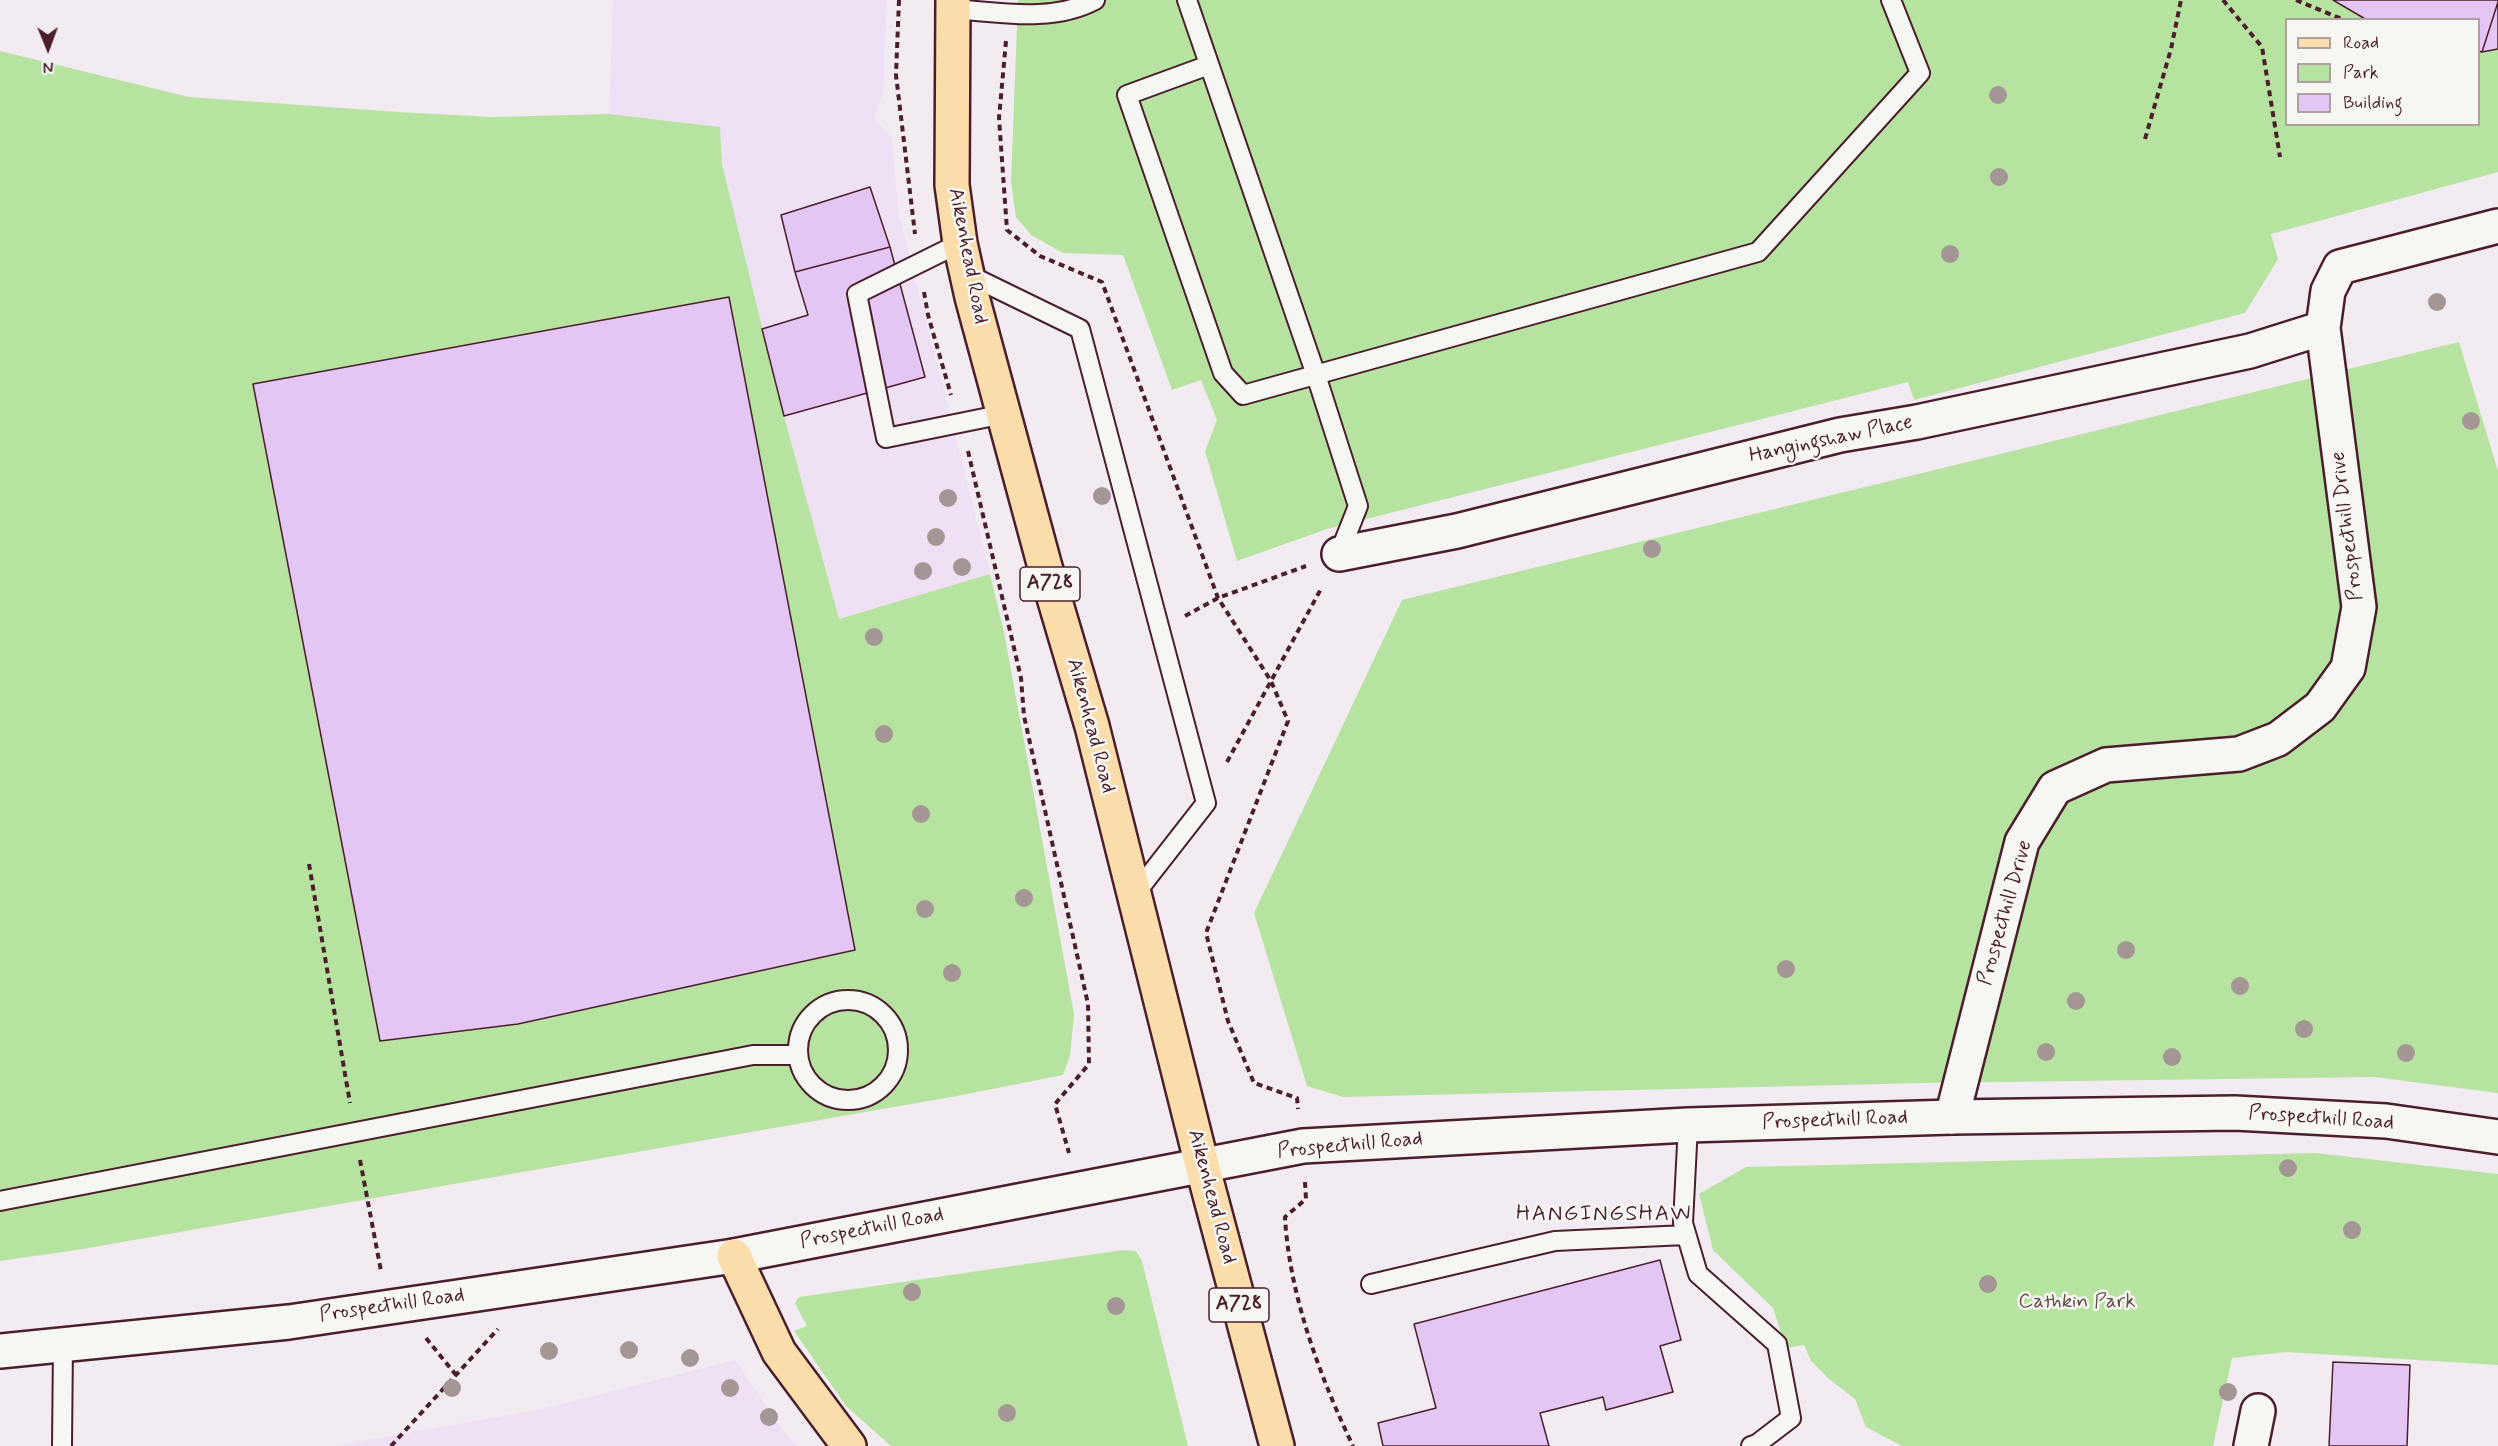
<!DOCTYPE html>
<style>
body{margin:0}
#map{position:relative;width:2498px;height:1446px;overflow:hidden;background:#f2ecf2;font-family:Mynerve,sans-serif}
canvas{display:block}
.legend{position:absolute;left:2285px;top:18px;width:195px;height:108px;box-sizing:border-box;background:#f6f6f2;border:2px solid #b1a0a2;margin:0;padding:8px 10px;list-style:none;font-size:18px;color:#4a1f2b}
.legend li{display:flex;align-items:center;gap:12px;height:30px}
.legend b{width:30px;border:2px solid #b1a0a2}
.north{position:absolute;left:18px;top:18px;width:60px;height:60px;-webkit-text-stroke:4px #f6f6f2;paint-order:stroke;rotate:179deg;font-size:16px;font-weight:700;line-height:24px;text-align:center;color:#4a1f2b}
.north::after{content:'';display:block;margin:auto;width:21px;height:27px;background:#4a1f2b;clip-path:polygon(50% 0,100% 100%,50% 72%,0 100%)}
</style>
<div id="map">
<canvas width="2498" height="1446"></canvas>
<ul class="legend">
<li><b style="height:8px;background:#fbddab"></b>Road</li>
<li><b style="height:16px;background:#b7e3a1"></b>Park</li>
<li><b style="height:16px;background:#e3c6f4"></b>Building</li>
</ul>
<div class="north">N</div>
</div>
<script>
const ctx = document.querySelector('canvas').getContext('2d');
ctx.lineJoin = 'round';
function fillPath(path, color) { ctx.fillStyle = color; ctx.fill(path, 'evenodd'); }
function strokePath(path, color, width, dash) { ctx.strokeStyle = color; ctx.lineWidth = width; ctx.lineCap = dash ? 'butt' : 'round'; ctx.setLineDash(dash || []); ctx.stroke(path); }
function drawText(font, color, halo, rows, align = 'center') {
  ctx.font = font + ' Mynerve,sans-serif'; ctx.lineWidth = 5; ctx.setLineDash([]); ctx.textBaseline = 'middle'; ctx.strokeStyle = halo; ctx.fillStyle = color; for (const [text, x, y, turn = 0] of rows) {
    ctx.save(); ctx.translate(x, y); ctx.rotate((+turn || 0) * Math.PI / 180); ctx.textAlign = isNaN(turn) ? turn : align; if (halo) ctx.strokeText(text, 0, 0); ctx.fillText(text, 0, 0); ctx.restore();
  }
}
fillPath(new Path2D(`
 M613,0H887L883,94L874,118L892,138L898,209L990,574L839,619L784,416L722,164L720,127L609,114Z
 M735,1360L785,1433L798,1446H335L542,1409Z`), '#eee1f3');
fillPath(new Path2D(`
 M1018,0H2498V172L2271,234L2278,259L2245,313L1914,400L1908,382L1327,529L1237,561L1205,451L1217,420L1201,380L1172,390L1123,255L1063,253L1031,235L1016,217L1011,182ZM2286,20H2478V124H2286Z
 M0,51L189,97L398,112L492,117L609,114L720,127L722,164L784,416L839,619L990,574L1004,632L1074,1014L1070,1056L1063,1075L957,1096L77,1250L0,1261Z
 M2459,342L2498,471V1093L2374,1077L1925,1083L1343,1097L1307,1086L1254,913L1402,600Z
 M2316,1153L2498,1174V1365L2286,1352L2232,1358L2213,1446H1902L1866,1427L1855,1399L1829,1379L1811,1361L1804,1345L1786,1348L1773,1308L1713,1250L1699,1194L1746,1167Z
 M1123,1250L1136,1251L1142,1261L1188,1446H891L846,1406L794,1331L807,1326L795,1303L799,1297Z`), '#b7e3a1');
const building = new Path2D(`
 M2333,0H2498V2L2482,52L2478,51V20H2367Z
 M2498,2V49L2482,52Z
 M870,187L890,247L795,272L781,215Z
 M890,247L925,377L784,416L762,329L808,315L795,272Z
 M729,297L855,950L518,1024L380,1041L253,384Z
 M1660,1260L1681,1340L1660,1346L1673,1392L1606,1410L1603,1397L1540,1413L1549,1446H1383L1378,1423L1436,1408L1414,1324Z
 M2333,1362L2410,1365L2407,1446H2329Z`);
fillPath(building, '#e3c6f4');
strokePath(building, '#4a1f2b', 1.5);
const lane = new Path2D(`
 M1187,0L1316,375L1358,506L1339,554
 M953,9C999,12 1052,23 1095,0
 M1209,65L1127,95L1223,373L1243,395L1758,252L1920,73L1891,0
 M960,243L857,294L886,438L1004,414
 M967,274L1080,329L1206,803L1135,894
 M798 1050a50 50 0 1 1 100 0a50 50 0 1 1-100 0Z
 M1688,1125L1683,1223L1698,1274L1777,1344L1791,1418L1757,1444L1751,1446
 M0,1201L753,1055H798
 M1371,1284L1555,1241L1686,1235
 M62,1446L63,1345`);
const street = new Path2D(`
 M1339,554L1457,531L1840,435L1917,422L2250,351L2323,328
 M1952,1117L2022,842L2055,788L2106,765L2239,754L2278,739L2320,707L2348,668L2359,607L2323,328L2328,291L2340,267L2498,226
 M2251,1446L2258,1411`);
const secondary = new Path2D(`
 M0,1351L289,1322L734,1256L1303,1146L1688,1125L1952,1117L2235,1113L2386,1121L2498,1137`);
const primary = new Path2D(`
 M953,0L952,185L960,243L972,297L1045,567L1092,726L1202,1165L1277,1446
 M734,1256L779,1352L849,1446`);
strokePath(lane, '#4a1f2b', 22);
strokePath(street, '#4a1f2b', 38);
strokePath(secondary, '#4a1f2b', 38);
strokePath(primary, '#4a1f2b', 38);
strokePath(new Path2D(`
 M899,0L896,75L915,234
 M2223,0L2262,47L2280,157
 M2296,0L2344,20
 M1006,41L999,118L1007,230L1040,256L1102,282L1218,598L1271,681L1288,721L1206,933L1228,1021L1254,1083L1297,1098L1298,1109
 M2145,139L2171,49L2181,0
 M924,292L928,315L951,395
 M968,451L1021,678L1024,716L1088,1004L1089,1064L1055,1104L1069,1153
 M1185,616L1218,598L1306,566
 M1227,762L1322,587
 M309,864L350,1103
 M360,1160L381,1271
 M1305,1182L1306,1199L1285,1217C1289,1294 1320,1377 1353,1446
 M426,1338L456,1375
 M391,1446L498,1329`), '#4a1f2b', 4, [6, 4.5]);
strokePath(lane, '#f6f6f2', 18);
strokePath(street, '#f6f6f2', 33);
strokePath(secondary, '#f6f6f2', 33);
strokePath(primary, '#fbddab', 33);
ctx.fillStyle = '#a49694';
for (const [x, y] of [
 [1998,95],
 [1999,177],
 [1950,254],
 [2437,302],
 [2471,421],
 [1102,496],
 [948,498],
 [936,537],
 [1652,549],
 [962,567],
 [923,571],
 [874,637],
 [884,734],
 [921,814],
 [1024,898],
 [925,909],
 [2126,950],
 [1786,969],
 [952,973],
 [2240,986],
 [2076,1001],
 [2304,1029],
 [2046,1052],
 [2406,1053],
 [2172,1057],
 [2288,1168],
 [2352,1230],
 [1988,1284],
 [912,1292],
 [1116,1306],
 [629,1350],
 [549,1351],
 [690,1358],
 [452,1388],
 [730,1388],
 [2228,1392],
 [1007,1413],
 [769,1417]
]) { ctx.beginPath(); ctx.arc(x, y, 9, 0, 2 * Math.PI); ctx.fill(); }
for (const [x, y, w] of [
 [1050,584,60],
 [1239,1305,60]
]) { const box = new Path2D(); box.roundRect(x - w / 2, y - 17, w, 34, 4.5); ctx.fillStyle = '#f6f6f2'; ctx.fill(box); strokePath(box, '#4a1f2b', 1.5); }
drawText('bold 20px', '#4a1f2b', null, [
 ["A728",1050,584],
 ["A728",1239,1305]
]);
drawText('21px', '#4a1f2b', '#f6f6f2', [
 ["Aikenhead Road",967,256,79],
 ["Hangingshaw Place",1831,440,-12],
 ["Prospecthill Drive",2348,526,-97],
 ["Aikenhead Road",1090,726,75],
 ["Prospecthill Drive",2006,913,-74],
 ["Prospecthill Road",2321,1119,4],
 ["Prospecthill Road",1835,1121,-2],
 ["Prospecthill Road",1350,1146,-5],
 ["Aikenhead Road",1211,1197,75],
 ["Prospecthill Road",872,1229,-11],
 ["Prospecthill Road",392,1306,-8]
]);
drawText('21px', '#655048', '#f6f6f2', [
 ["Cathkin Park",2077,1303]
]);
ctx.letterSpacing = '1.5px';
drawText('22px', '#4a1f2b', '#f6f6f2', [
 ["HANGINGSHAW",1604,1215]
]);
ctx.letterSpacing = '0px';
</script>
